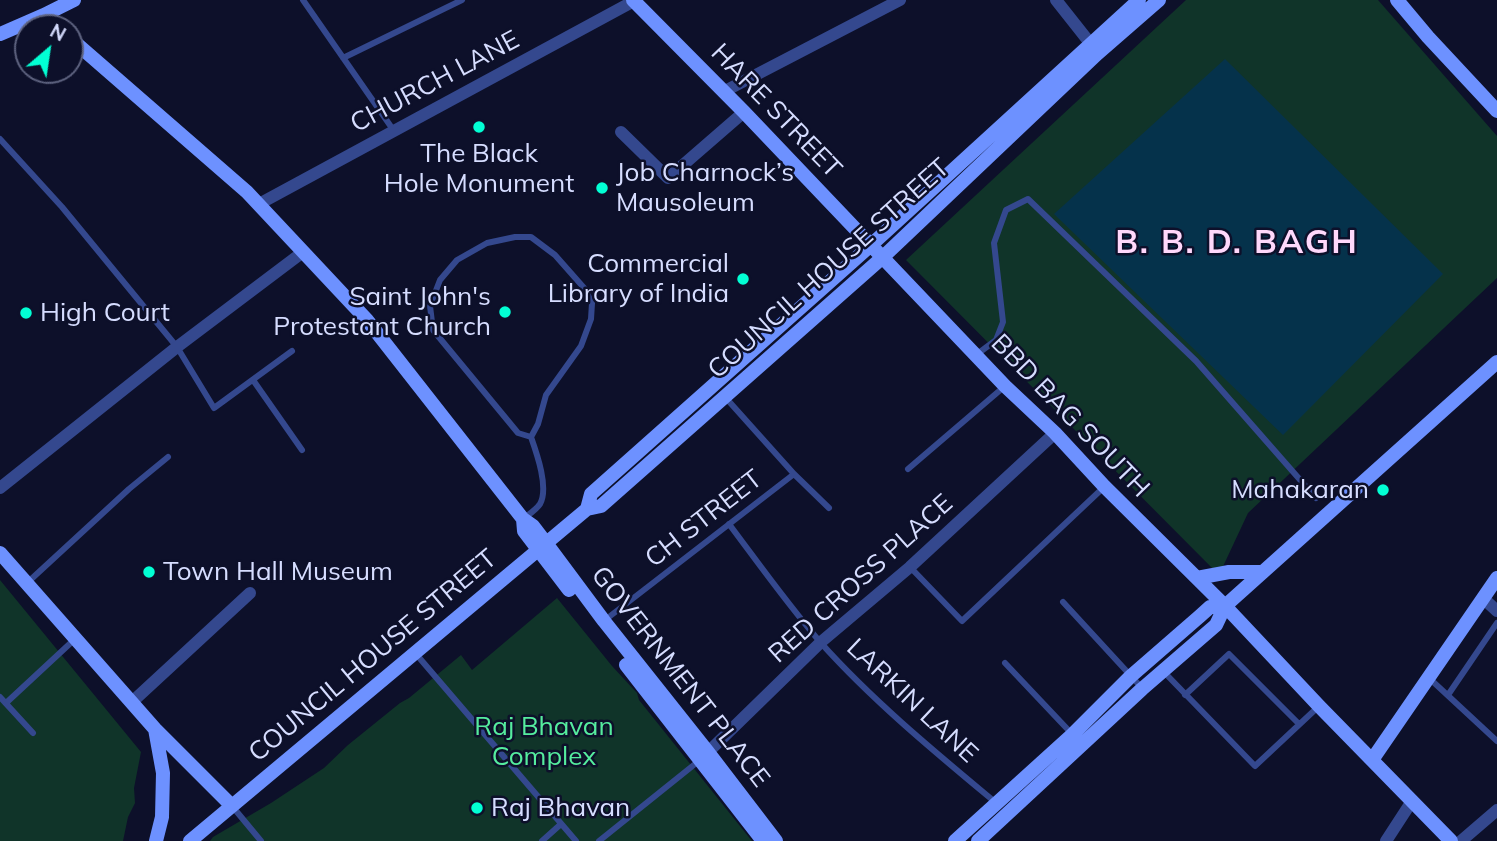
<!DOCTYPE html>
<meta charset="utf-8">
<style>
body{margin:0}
#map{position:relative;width:1497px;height:841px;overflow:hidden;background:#0d102a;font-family:Mulish,sans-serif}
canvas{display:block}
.north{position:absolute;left:14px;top:14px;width:70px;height:70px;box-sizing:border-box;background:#0d102a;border:2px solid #5d627f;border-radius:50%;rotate:29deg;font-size:19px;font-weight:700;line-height:28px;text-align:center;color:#d6ddff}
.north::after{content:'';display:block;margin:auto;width:24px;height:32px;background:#02ffd4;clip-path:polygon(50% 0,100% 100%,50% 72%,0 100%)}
</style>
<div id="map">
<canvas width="1497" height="841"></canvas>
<div class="north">N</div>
</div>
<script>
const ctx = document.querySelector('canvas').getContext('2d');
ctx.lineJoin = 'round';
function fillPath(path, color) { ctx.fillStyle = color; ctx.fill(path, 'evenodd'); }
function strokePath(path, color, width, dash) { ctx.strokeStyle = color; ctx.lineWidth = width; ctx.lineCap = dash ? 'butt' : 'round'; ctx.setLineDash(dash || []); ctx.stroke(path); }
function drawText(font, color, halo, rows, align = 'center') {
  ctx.font = font + ' Mulish,sans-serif'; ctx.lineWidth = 5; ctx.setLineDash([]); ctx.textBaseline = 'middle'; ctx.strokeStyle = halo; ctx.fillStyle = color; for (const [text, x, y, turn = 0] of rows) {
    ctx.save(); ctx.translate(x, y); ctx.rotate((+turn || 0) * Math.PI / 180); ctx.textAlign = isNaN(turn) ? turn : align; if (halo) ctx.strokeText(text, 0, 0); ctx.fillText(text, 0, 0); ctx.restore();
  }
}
fillPath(new Path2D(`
 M1186,0H1378L1497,136V278L1248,513L1219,575L906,260Z
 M0,580L141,752L134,788L135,803L128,817L123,841H0Z
 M557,598L612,666L637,693L639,700L752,841H210L213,837L271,803L324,768L348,745L400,703L409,698L461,655L472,670Z`), '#103429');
fillPath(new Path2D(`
 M1225,59L1443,274L1283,435L1054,214Z`), '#05324b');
strokePath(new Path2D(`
 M303,0L394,131
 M343,58L462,0
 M0,139L62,207L177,347L214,408L292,351
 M976,355L996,340L1003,322L994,243L1006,210L1028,199L1196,361L1316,498
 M253,380L302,450
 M725,397L794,474L829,508
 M908,469L1005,386
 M523,519C528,515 536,510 540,504C549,488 537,454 531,437L518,433L433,330L430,306L440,280L457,260L487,243L515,237H531L555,255L585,289L592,303L591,319L581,346L546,395L538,424L531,437
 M729,524C759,564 788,605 821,643C873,701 935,752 995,802
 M910,567L962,621L1103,488
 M27,583L129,489L168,457
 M1063,602L1142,688
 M605,620L794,474
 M416,654L576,841
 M1005,663L1073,735
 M1163,671L1255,766L1318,707
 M1429,678L1497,741
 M1185,695L1229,654L1299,724
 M1448,695L1497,623
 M0,697L33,733
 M6,703L76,638
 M232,806L261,841
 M542,841L561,824
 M599,841L700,760`), '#34488e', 6);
strokePath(new Path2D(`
 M1056,0L1090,43
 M723,92L900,0
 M621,132L668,178L744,112
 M259,204L634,1
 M0,488L177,347L303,252
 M1483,598L1497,611
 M132,702L250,593
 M702,758L821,642L910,567L1055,433
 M1386,841L1412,801
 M1461,841L1497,810`), '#34488e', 12);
strokePath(new Path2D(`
 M633,0L744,112L1005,386L1055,433L1104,486L1225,606L1319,706L1451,841
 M1397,0L1428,37L1497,111
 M44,15L58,28
 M0,34L44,15L74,0
 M70,38L247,192L367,320L523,519L533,526L546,543L604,621L708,752L776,841
 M587,509L591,494L871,245L1139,0
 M523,519L524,531L569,590
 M0,553L155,729L232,806
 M1197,578L1229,572H1263
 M626,665L763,841
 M155,729L163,773L162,817L156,841
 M1372,760L1497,578
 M190,841L587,509L601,506L883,257L1097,54L1159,0
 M955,841L1072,735L1131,676L1200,616L1210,607L1225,606
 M978,841L1142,689L1216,625L1225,606L1497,362`), '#6d91ff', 14);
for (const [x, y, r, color] of [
 [479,127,7,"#02ffd4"],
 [602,188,7,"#02ffd4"],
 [743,279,7,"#02ffd4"],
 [505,312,7,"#02ffd4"],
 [26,313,7,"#02ffd4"],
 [1383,490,7,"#02ffd4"],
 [149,572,7,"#02ffd4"],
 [477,808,7,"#02ffd4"]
]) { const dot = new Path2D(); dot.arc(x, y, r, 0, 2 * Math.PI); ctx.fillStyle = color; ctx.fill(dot); strokePath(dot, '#0d102a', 2.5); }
drawText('26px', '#d6ddff', '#0d102a', [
 ["CHURCH LANE",435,82,-28],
 ["HARE STREET",776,111,46],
 ["COUNCIL HOUSE STREET",829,269,-42],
 ["BBD BAG SOUTH",1070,416,46],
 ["CH STREET",704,519,-38],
 ["RED CROSS PLACE",861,579,-42],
 ["COUNCIL HOUSE STREET",373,656,-40],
 ["GOVERNMENT PLACE",680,677,52],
 ["LARKIN LANE",912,701,43]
]);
drawText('26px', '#d6ddff', '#0d102a', [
 ["The Black",479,154,"center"],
 ["Hole Monument",479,184,"center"],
 ["Job Charnock’s",616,173],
 ["Mausoleum",616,203],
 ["Commercial",729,264,"right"],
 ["Library of India",729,294,"right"],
 ["Saint John's",491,297,"right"],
 ["Protestant Church",491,327,"right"],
 ["High Court",40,313],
 ["Mahakaran",1369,490,"right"],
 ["Town Hall Museum",163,572],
 ["Raj Bhavan",491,808]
], 'left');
drawText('26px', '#55ec9e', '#0d102a', [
 ["Raj Bhavan",544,727],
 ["Complex",544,757]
]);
ctx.letterSpacing = '2px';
drawText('bold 33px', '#ffd8fb', '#0d102a', [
 ["B. B. D. BAGH",1237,243]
]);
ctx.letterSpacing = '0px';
</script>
